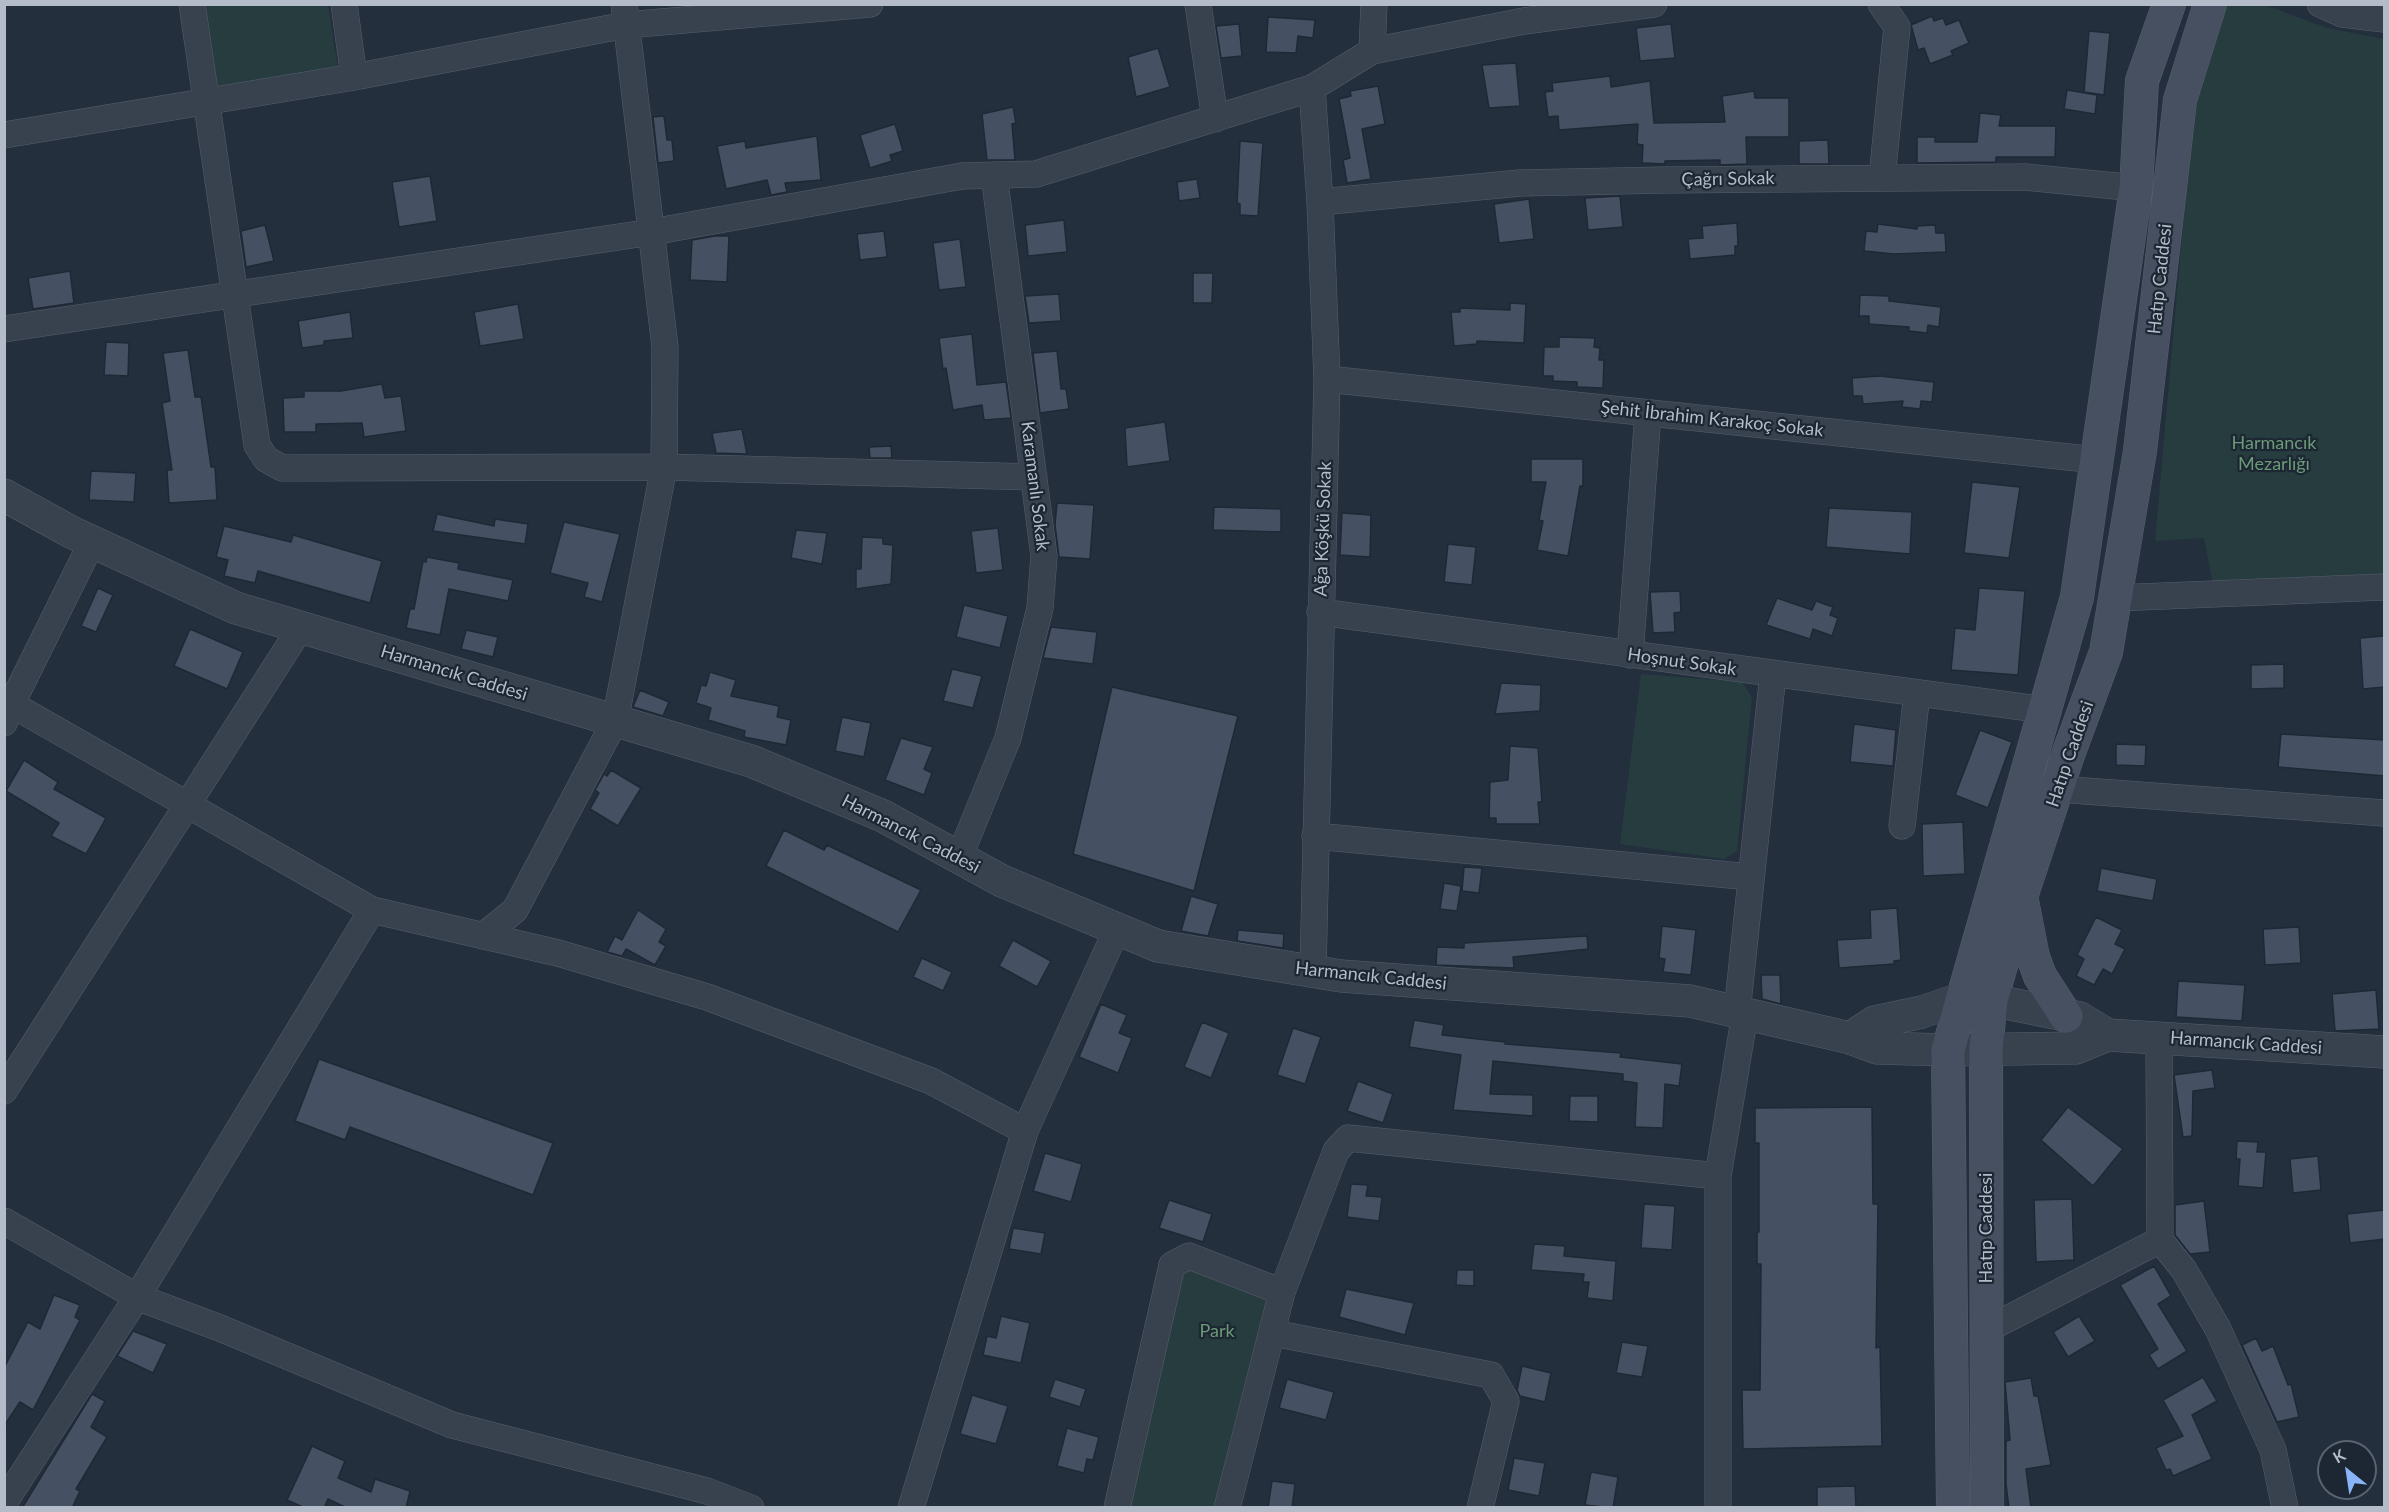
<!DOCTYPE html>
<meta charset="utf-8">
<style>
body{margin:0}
#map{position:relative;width:2389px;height:1512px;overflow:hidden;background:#242f3e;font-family:Lato,sans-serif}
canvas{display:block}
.frame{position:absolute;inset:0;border:6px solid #b4bcc9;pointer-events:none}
.north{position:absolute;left:2317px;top:1440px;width:60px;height:60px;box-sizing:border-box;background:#1d2633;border:2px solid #59626f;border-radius:50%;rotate:330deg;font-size:16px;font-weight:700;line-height:24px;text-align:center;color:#b4bcc9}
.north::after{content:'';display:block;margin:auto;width:21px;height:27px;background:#8ab4f8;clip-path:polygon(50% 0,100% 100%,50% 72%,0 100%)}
</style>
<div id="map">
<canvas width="2389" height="1512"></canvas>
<div class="frame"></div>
<div class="north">K</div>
</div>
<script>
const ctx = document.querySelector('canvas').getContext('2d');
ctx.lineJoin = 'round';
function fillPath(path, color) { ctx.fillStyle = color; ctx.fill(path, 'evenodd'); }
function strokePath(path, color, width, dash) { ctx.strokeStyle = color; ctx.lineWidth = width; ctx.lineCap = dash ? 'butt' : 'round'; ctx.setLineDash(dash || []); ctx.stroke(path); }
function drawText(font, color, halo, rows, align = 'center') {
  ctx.font = font + ' Lato,sans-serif'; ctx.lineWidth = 4.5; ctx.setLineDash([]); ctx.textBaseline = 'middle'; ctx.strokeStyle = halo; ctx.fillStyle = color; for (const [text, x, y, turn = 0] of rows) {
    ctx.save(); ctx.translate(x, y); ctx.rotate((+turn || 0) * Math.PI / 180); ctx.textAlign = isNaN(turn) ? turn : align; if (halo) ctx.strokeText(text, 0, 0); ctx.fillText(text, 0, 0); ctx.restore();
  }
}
fillPath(new Path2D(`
 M201,5H328L338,68L213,89Z
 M2221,5H2265L2327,28L2384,39V577L2213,585L2204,538L2155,541L2195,90Z
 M1641,674L1742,682L1752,697L1737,851L1724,859L1620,844Z
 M1190,1267L1265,1292L1270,1310L1217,1507L1126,1508L1182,1277Z`), '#263c3f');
const building = new Path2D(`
 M1932,16L1934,21L1943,18L1946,25L1959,20L1969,43L1951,51L1953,55L1930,64L1924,48L1918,50L1911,25Z
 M1268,17L1315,20L1313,38L1298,36L1296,53L1266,52Z
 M1239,24L1242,56L1221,58L1216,26Z
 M1671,24L1675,58L1640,61L1636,28Z
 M2089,31L2110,33L2104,95L2084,92Z
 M1158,48L1170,87L1136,97L1128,57Z
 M1516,63L1520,106L1489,108L1482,65Z
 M1610,76L1611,87L1650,81L1654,123L1725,122L1722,96L1754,91L1755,98H1789V137H1746L1747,164L1720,165V160L1665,161V164L1642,163L1643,145L1637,144L1638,124L1559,130L1558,116L1548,117L1545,92L1553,91L1552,83Z
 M1378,86L1385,124L1362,129L1371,179L1347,183L1343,160L1350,158L1339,99L1351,96L1350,91Z
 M2067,90L2097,95L2095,114L2064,109Z
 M1013,107L1016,123L1012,124L1015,160H987L982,114Z
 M1980,113L2001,115L1999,126H2056L2055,157H1996V162L1917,163V137H1935V142H1977Z
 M664,116L667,140H672L674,161L658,163L653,117Z
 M895,124L903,151L890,155L892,161L870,168L860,135Z
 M817,136L821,180L785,183L787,192L771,195L767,180L726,189L717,146L745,141L746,148Z
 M1828,140L1829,164H1799V141Z
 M1240,141L1263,143L1258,216L1240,215V204L1237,203Z
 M430,176L437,221L399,227L392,182Z
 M1197,179L1200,198L1179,201L1177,182Z
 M1620,196L1623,227L1588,230L1585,198Z
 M1529,199L1534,239L1499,243L1494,204Z
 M1064,220L1067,252L1028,256L1025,225Z
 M1737,223L1738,246H1735V255L1690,259L1688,239L1703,238L1702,226Z
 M1878,224L1917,229V226L1935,225L1936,233H1945L1946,252L1894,254L1864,251L1866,231L1877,232Z
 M265,225L274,261L246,267L241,231Z
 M884,231L887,257L860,260L857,234Z
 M715,236H729L727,282L690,280L692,240Z
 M960,239L966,287L939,290L933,243Z
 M70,271L74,303L33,309L28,278Z
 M1193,273H1213L1212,303H1193Z
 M1059,294L1061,321L1029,323L1025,296Z
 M1860,295L1889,296V301L1941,307L1939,327L1928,325L1927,333L1909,331V327L1869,324V316H1859Z
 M1510,303L1526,304L1524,343L1477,341V344L1454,346L1451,312H1460V308L1510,310Z
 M518,304L524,339L480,346L474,312Z
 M350,312L353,338L324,341V345L302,348L298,321Z
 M972,334L977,385L1006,382L1011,418L984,420L982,405L953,410L946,368L943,369L939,338Z
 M1559,337L1595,338L1594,347L1600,348L1599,360H1604L1603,388L1577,387V382L1553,381V376H1543L1544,347H1559Z
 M106,342L129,343L128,376L104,375Z
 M188,350L195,397H201L211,467H215L217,500L169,503L167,470H172L162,403L170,401L163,353Z
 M1057,351L1061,389H1066L1069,409L1040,413L1033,353Z
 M1880,376L1934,382L1932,402L1921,401L1920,409L1902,407L1903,401L1863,404L1862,396H1853L1852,378Z
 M382,384L385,398L401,396L406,431L364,437L362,423L316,424V432H284L283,398L304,397V391H341Z
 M1165,422L1170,461L1127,467L1125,428Z
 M742,429L747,454L716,453L712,433Z
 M891,446L892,458H870L869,447Z
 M1531,459H1583V486H1580L1568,556L1537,550L1543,521L1539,520L1546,482H1531Z
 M91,471L136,473L134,502L89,500Z
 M1972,482L2020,487L2009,558L1964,553Z
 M1057,503L1094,505L1090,559L1059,557L1055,525Z
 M1214,507L1281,509V532L1213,530Z
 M1829,508L1912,512L1910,554L1826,547Z
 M1342,513L1371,515L1370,557L1340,555Z
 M437,514L494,526L495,519L528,524L525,544L433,531Z
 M564,522L620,534L602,602L584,597L588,583L550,573Z
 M224,526L291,542L293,535L382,561L370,603L258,571L255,583L224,576L228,560L216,557Z
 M998,528L1003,570L976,573L971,531Z
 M796,530L827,533L822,564L791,558Z
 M862,537L883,538V544L893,545L891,584L856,589V569H861Z
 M1448,544L1476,547L1472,585L1444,582Z
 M427,557L459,563L458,569L513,580L508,601L449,589L440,635L406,628L410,609H414L423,561L426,562Z
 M98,588L113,595L96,632L81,626Z
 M1979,588L2025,591L2018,675L1951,670L1955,628L1975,630Z
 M1680,591L1681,612L1674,613L1675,632L1653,633L1650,592Z
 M1777,598L1812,610L1816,601L1833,607L1830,615L1838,618L1832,636L1813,629L1810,639L1766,625Z
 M964,605L1008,616L1000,648L956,637Z
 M1051,627L1097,632L1093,664L1043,658Z
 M190,629L243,652L227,689L174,666Z
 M466,630L498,637L493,657L461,649Z
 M2384,636L2385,687L2363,689L2360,638Z
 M2284,664V688L2251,689V665Z
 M952,669L982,676L973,708L943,701Z
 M710,672L736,680L731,696L779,706L777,717L791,720L786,745L744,737L745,731L708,720L711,708L696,703L701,685L706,686Z
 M1501,683L1541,685L1540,711L1495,714Z
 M1112,687L1238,716L1194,891L1073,854Z
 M640,690L669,702L663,716L633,707Z
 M842,717L871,723L864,757L835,751Z
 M1854,724L1896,730L1893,766L1850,762Z
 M1980,730L2012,742L1988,808L1955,795Z
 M2281,734L2385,740V776L2278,767Z
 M901,738L933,747L924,769L932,773L924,795L885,780Z
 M2116,744L2146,745L2145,766L2116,765Z
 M1510,746L1538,748L1542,802H1538L1540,824H1496V818H1489L1490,782L1508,780Z
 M24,760L58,782L54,789L106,818L86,854L51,836L59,823L6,791Z
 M611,770L641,788L618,826L590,809L599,793L595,790L604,774L607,776Z
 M1963,822L1965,874L1923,876L1922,824Z
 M784,830L824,850L827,845L921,890L898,932L766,866Z
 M1464,867L1482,868L1479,893L1462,891Z
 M2101,868L2157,879L2153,901L2097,891Z
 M1444,883L1461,886L1457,911L1440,909Z
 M1191,896L1218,904L1208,936L1181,931Z
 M1897,908L1901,960L1894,961V964L1839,968L1837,940L1871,938L1870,910Z
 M638,910L666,929L659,942L666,946L655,965L626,949L622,956L607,952L615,936L622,940Z
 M2096,917L2122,930L2115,944L2125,949L2112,974L2103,969L2094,985L2076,976L2084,959L2077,955Z
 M1662,926L1696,930L1691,975L1663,972L1665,959L1659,958Z
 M2299,927L2301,963L2265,965L2263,929Z
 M1238,930L1284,934L1283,948L1237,941Z
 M1587,936L1588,949L1513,957L1514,968L1436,965L1437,947L1464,948V943Z
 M1013,940L1051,961L1037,987L999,966Z
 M922,958L952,972L943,991L913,977Z
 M1761,975H1780L1781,1004L1762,999Z
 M2178,981L2245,985L2242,1021L2176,1017Z
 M2376,990L2379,1029L2335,1031L2332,994Z
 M1101,1004L1127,1015L1119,1033L1132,1038L1118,1073L1079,1057Z
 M1414,1020L1444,1025L1442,1035L1505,1042V1044L1621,1053L1620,1057L1682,1064L1679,1086L1665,1084L1663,1128L1635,1127L1637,1083L1623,1081V1074L1493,1061L1490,1094L1533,1095V1116L1453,1110L1461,1055L1409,1047Z
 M1202,1022L1229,1033L1211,1078L1184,1067Z
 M1293,1028L1321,1037L1305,1084L1277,1075Z
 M319,1059L553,1143L533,1195L350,1127L345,1140L295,1121Z
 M2212,1070L2215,1088L2193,1091L2192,1136L2183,1137L2174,1075Z
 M1358,1081L1393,1094L1383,1123L1347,1111Z
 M1570,1096H1598V1122L1569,1121Z
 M1872,1107L1873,1204H1878L1876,1348L1880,1347L1882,1446L1743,1449L1742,1390H1760L1761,1264H1757V1232H1759V1143H1755V1108Z
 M2068,1107L2123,1149L2093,1186L2041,1140Z
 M2237,1141L2258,1142L2257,1152H2266L2263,1188L2238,1186L2240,1159H2236Z
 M1045,1153L1082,1164L1071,1202L1033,1191Z
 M2318,1156L2321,1190L2293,1193L2290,1159Z
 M1351,1184L1368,1185L1366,1196L1382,1197L1379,1221L1347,1217Z
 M2072,1199L2074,1260L2036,1262L2034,1200Z
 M1169,1200L1212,1214L1203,1242L1159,1228Z
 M2204,1201L2210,1252L2190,1254L2175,1235V1205Z
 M1644,1204L1675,1206L1672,1250L1641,1248Z
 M2385,1210V1239L2350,1243L2347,1214Z
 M1013,1228L1045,1233L1041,1254L1009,1249Z
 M1534,1244L1565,1246L1564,1256L1616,1261L1613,1301L1587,1298L1589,1282H1583L1584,1274L1531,1270Z
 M2154,1266L2171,1296L2158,1304L2187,1351L2158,1369L2149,1355L2158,1349L2120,1285Z
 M1457,1270H1474V1286L1456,1285Z
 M1346,1289L1414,1303L1405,1335L1339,1317Z
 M54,1295L80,1305L75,1317L80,1320L33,1410L20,1402L4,1426V1368L28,1322L40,1329Z
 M1001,1316L1030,1323L1021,1363L983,1355L987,1336L996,1338Z
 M2079,1316L2095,1341L2068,1357L2053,1332Z
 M133,1331L167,1344L153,1373L117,1356Z
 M2256,1338L2262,1351L2273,1346L2288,1385L2291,1384L2299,1417L2277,1422L2242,1345Z
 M1622,1342L1648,1346L1642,1377L1616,1373Z
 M1522,1366L1551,1373L1545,1402L1520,1396L1517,1390Z
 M2203,1377L2217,1401L2192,1415L2212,1459L2173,1476L2170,1469L2166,1470L2156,1448L2183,1436L2163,1400Z
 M2031,1378L2034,1396H2038L2051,1465L2026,1469L2031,1508H2009L2006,1484V1441L2010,1440L2005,1382Z
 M1055,1379L1086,1389L1080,1407L1049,1397Z
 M1287,1379L1334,1392L1326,1420L1279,1408Z
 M92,1394L105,1401L91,1427L107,1437L76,1489L80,1491L72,1508H22Z
 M972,1395L1008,1406L996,1444L960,1434Z
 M1067,1428L1099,1437L1093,1460L1087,1459L1084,1473L1057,1466Z
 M312,1446L345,1461L338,1478L371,1492L375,1479L410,1491L406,1508H347L328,1499L324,1508H305L287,1500Z
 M1514,1458L1545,1463L1539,1496L1508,1490Z
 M1591,1472L1618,1477L1613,1508L1585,1505Z
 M1272,1481L1295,1484L1292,1508H1268Z
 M1855,1486L1856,1508H1817V1487Z`);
fillPath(building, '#455162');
strokePath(building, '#1f2835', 1.5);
const minor = new Path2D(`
 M192,4L257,445L266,459L282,468L664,467L1034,477
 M344,4L354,77L626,25L870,4
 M1198,4L1215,119
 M1881,4L1897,27L1882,178
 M2320,4L2342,14L2384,19
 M1372,51L1524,21L1654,4
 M1312,88L1320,202L1327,379L1313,971
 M4,135L354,77
 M1320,202L1520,183L1666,180L2025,177L2136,188
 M4,329L652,232L962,176L1036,174L1312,88L1372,51L1374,4
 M1327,379L2097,460
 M2115,598L2384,587
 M1320,612L2045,710
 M1630,655L1648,413
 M4,700L372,910L558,953L707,997L931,1081L1025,1131
 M4,723L11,705L92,542
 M2058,789L2384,813
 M1902,826L1917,693
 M1315,836L1751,877
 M959,858L1008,738L1040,608L1044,556L994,175
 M483,936L515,910L615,721L664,467L665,347L624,4
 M1737,1012L1773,674
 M4,1091L301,627
 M4,1221L137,1297L220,1328L452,1425L707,1491L751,1508
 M2160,1240L2184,1270L2218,1329L2273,1450L2285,1508
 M1986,1330L2160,1240L2159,1038
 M1273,1333L1491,1375L1506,1401L1480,1508
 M4,1503L137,1297L372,910
 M911,1508L1025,1131L1117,929
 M1117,1508L1172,1265L1189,1256L1282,1292
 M1227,1508L1282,1292L1336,1151L1348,1138L1718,1176
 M1718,1508V1176L1745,1014`);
const tertiary = new Path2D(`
 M4,495L71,532L236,608L751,761L883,816L1002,881L1158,946L1341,976L1690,1001L1850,1038L1877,1048L1948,1050L2076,1048L2108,1035L2384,1052
 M1850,1038L1875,1022L1922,1012L1963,998L1991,1000L2080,1018L2108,1035`);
const secondary = new Path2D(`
 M2022,901L2033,957L2040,976L2066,1016
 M1953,1508L1948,1050L2077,597L2136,188L2142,81L2169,4
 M1987,1508L1986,1048L1991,1000L2021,897L2069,752L2106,652L2140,451L2180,100L2210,4`);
strokePath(minor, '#565f6c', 27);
strokePath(tertiary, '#565f6c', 33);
strokePath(secondary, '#565f6c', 34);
strokePath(minor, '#38414e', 26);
strokePath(tertiary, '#38414e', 32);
strokePath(secondary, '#465061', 33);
drawText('18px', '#b4bcc9', '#1d2633', [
 ["Çağrı Sokak",1728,179,-1],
 ["Hatıp Caddesi",2160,279,-84],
 ["Şehit İbrahim Karakoç Sokak",1712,419,6],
 ["Karamanlı Sokak",1035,486,83],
 ["Ağa Köşkü Sokak",1323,529,-88],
 ["Hoşnut Sokak",1682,662,8],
 ["Harmancık Caddesi",454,673,17],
 ["Hatıp Caddesi",2070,754,-71],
 ["Harmancık Caddesi",911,834,27],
 ["Harmancık Caddesi",1371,976,6],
 ["Harmancık Caddesi",2246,1043,4],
 ["Hatıp Caddesi",1986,1228,-90]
]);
drawText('18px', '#6b9a76', '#1d2633', [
 ["Harmancık",2274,443],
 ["Mezarlığı",2274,464],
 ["Park",1217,1331]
]);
</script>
